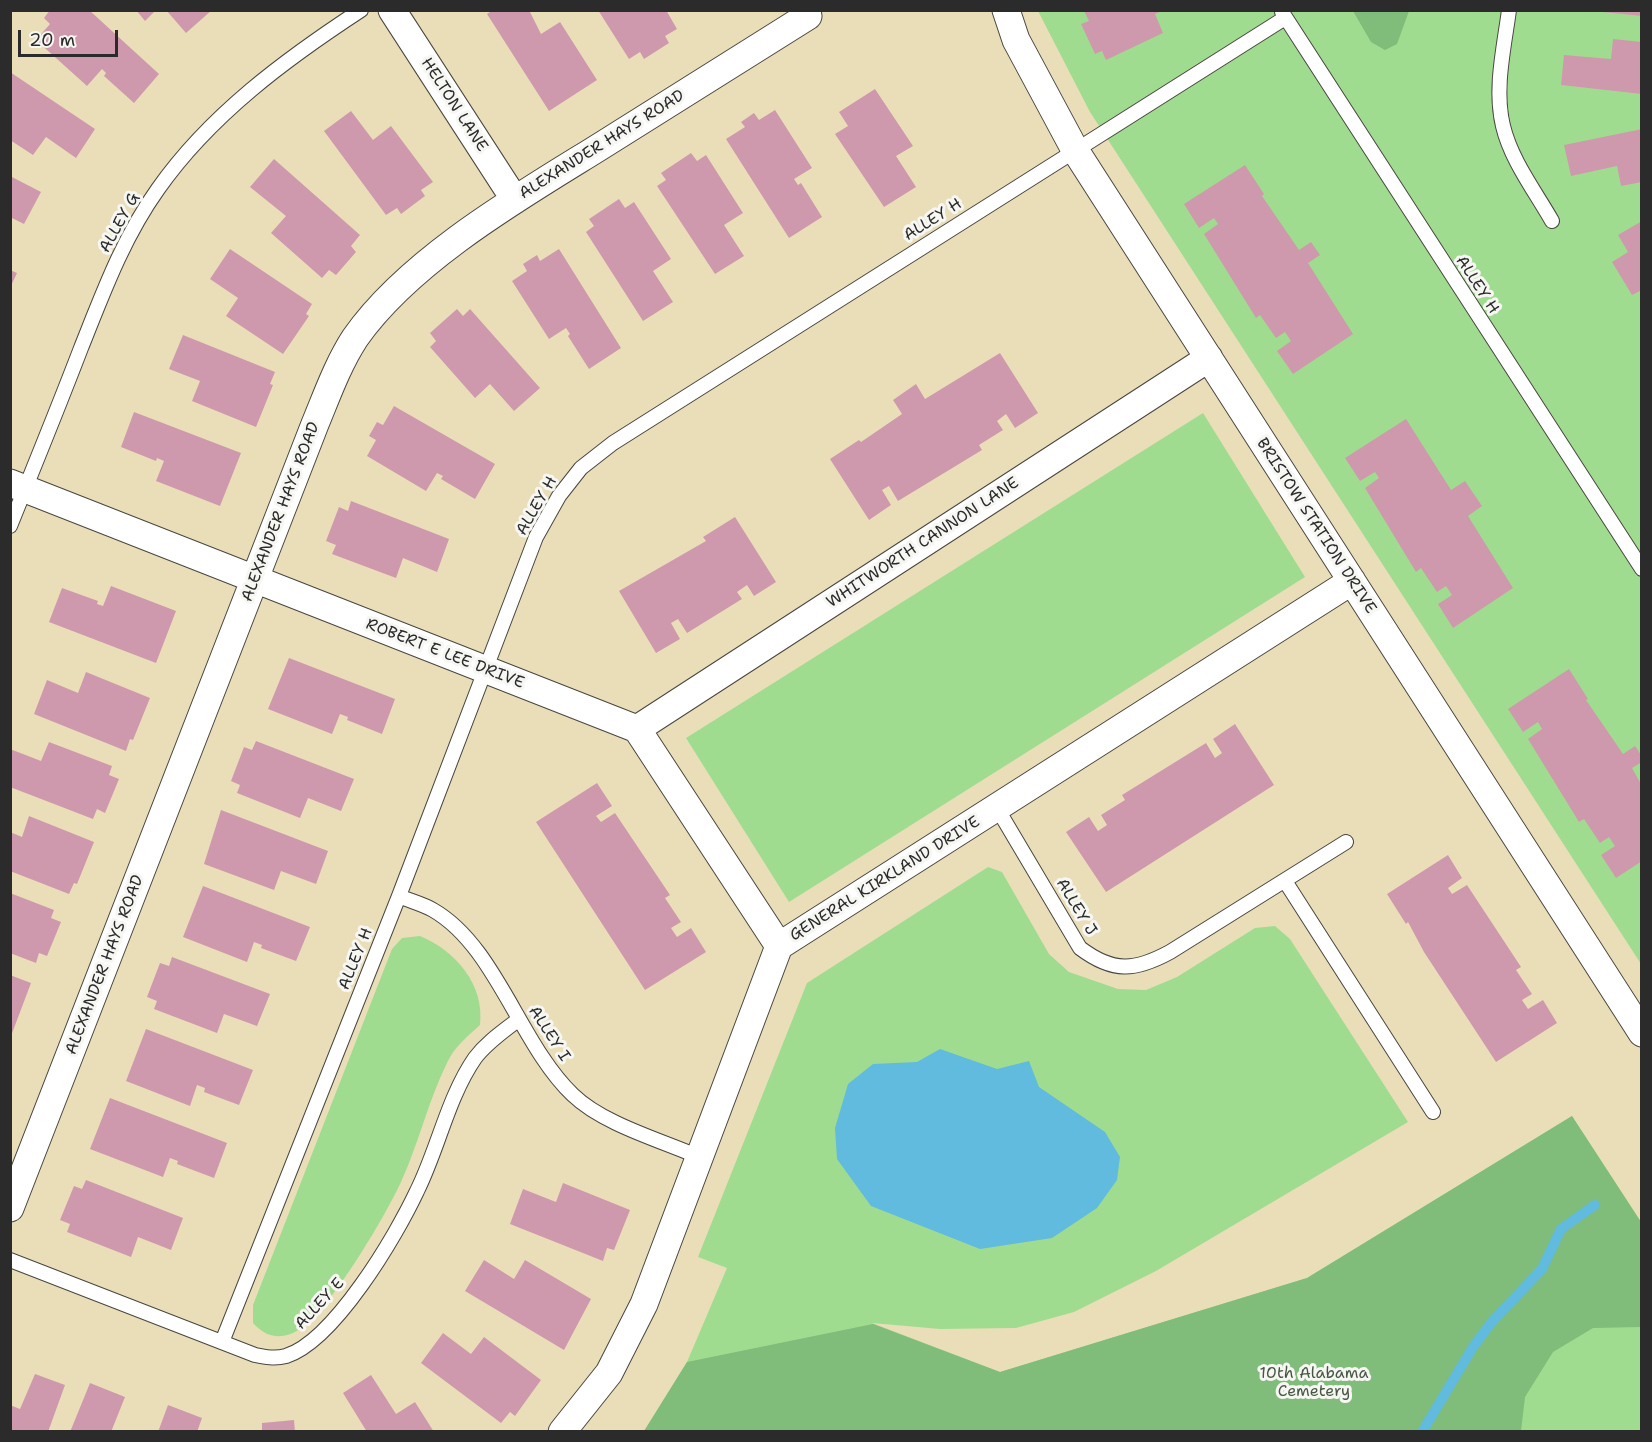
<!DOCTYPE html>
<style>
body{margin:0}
#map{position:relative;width:1652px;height:1442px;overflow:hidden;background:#eadeb9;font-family:"Shantell Sans",sans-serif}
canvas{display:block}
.frame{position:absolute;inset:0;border:12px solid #2b2b2b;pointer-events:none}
.scale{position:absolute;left:18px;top:30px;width:100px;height:27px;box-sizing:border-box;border:3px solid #2b2b2b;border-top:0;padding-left:8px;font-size:18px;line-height:21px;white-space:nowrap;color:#2b2b2b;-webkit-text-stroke:4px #f6f6f2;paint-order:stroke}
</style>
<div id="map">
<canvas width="1652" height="1442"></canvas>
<div class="frame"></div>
<div class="scale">20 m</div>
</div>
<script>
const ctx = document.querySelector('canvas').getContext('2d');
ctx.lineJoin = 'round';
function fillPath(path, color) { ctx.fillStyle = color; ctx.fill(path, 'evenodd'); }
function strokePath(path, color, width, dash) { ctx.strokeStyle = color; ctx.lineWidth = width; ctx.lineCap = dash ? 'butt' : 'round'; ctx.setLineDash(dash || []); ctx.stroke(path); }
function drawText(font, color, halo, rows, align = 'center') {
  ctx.font = font + ' "Shantell Sans",sans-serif'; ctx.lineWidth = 6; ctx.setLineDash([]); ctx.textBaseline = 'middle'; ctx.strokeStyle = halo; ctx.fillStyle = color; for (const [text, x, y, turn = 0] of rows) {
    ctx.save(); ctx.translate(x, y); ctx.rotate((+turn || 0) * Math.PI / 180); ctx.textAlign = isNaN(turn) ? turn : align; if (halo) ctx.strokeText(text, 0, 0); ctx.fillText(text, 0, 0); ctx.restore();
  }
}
fillPath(new Path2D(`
 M1038,11H1641V964L1090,112Z
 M1203,413L1305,577L789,902L686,738Z
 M988,867L1002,872L1049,954L1069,972L1118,989L1146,990L1177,977L1255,928L1275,926L1290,939L1408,1122L1156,1271L1074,1312L1016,1328L940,1329L872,1323L1000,1372L1307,1278L1572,1116L1641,1222V1431L644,1432L687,1362L727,1268L698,1257L807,983Z
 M420,936C456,951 485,985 480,1025C467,1037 455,1046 447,1063C428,1101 419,1143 401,1182C386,1215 325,1320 293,1333C276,1340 264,1335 253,1323V1305L392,949L402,938Z`), '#a0dc8f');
fillPath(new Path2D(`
 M1353,11H1409L1397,44L1385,50L1371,42Z
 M1572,1116L1641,1222V1327L1593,1328L1553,1352L1525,1397L1521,1431H644L687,1362L873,1324L1000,1372L1307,1278Z`), '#80bc7a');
fillPath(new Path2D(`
 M940,1049L997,1069L1029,1061L1039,1087L1105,1132L1120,1157L1117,1180L1097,1208L1052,1238L980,1249L871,1206L837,1159L835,1128L848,1084L873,1064L917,1062Z`), '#60bbde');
strokePath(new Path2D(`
 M1422,1432L1473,1347L1491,1323L1542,1269L1561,1229L1595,1205`), '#60bbde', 10);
fillPath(new Path2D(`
 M50,10H89L159,74L134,103L104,76L106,73L102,69L87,86L36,40L50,24L44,18Z
 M136,10H156L145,21Z
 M166,10H212L186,33Z
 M493,10H529L541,34L560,22L597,80L549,111L487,14Z
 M598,10H666L677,29L665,36L669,43L644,59L640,52L629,59Z
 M1164,10L1155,14L1163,33L1106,60L1102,51L1095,54L1081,24L1089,21L1084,11L1087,10Z
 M1603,10H1642V16L1603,12Z
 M1613,39L1642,42V94L1561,85L1564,55L1611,59Z
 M10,72L95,129L76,158L46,137L33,155L10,140Z
 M875,89L913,146L896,156L916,187L884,207L835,134L848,126L839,112Z
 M775,110L812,168L794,179L798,185L801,183L822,217L789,238L726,139L745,127L741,122L754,113L759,120Z
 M351,111L373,140L391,126L433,182L421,190L425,196L401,214L397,208L386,215L324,131Z
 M1642,129V182L1621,186L1617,166L1571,176L1564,145Z
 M691,153L697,161L706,155L743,213L724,225L744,256L715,274L657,186L666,180L661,173Z
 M274,159L360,235L351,246L356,252L336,275L329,270L322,278L271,233L286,216L250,187Z
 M1245,165L1264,194L1262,196L1299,250L1311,242L1320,255L1308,263L1353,334L1293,374L1277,351L1291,341L1285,332L1276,338L1260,315L1256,318L1204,234L1218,224L1214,218L1199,228L1184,204Z
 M10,176L41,192L24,224L10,217Z
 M619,199L625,208L634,202L671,259L653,271L673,302L643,321L586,232L594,226L589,219Z
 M1642,221V290L1632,295L1612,262L1628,252L1618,235Z
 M230,249L312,304L306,314L309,316L283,354L226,316L238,298L210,279Z
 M559,249L621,348L589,369L568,336L570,334L566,328L549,339L512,281L527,271L523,264L537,255L540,261Z
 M10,270L17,273L10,288Z
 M457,309L463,316L470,309L540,388L514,411L490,384L475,398L430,347L436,341L430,333Z
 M183,335L275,372L270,384L273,385L256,427L192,401L200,381L169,369Z
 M1000,353L1038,413L1015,428L1006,414L997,421L1003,430L979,445L982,450L898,501L889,486L882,490L891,505L869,520L830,459L859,440L861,442L902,414L893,400L916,384L925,399Z
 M394,406L495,464L475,499L441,479L443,476L437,473L426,491L367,456L376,440L369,436L377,422L383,425Z
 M134,412L241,453L220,506L156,481L164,461L157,458L156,461L121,447Z
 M1406,419L1451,490L1465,481L1482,506L1468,516L1513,588L1453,628L1438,604L1452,595L1446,586L1437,592L1421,568L1416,572L1365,488L1379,478L1375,472L1360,481L1345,458Z
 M351,501L449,539L437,572L403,558L396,578L332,554L336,545L326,541L339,507L348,511Z
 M735,517L776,582L754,596L747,585L737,592L742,599L687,633L678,619L671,623L680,639L656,653L619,591L706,541L703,537Z
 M111,586L176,611L156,663L49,622L62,588L98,601L97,604L103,606Z
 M289,658L395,699L382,734L347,720L348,717L340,714L332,734L268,709Z
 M1569,669L1588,699L1586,700L1623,754L1635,746L1642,756V762L1632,768L1642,786V861L1616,878L1601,855L1615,846L1609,837L1600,843L1584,819L1579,822L1528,739L1542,729L1538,722L1523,732L1508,709Z
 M86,672L150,698L133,740L130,739L126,751L34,714L47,680L78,693Z
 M1235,724L1274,785L1106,892L1066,832L1089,817L1098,831L1107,825L1101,815L1125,800L1122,795L1206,743L1215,758L1222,753L1213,739Z
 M256,741L354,779L341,811L308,798L300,818L237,793L240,785L231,781L244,747L252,750Z
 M49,742L112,766L109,775L119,779L105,813L97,809L93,819L10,787V749L41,761Z
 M597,783L612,806L596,816L601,822L615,813L670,895L665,898L681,922L671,928L677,937L691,928L706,952L645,990L536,822Z
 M221,810L328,851L316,884L281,871L274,890L204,864Z
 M29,816L94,842L77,884L74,883L69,894L10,871V832L22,837Z
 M1448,855L1462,878L1448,888L1452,894L1467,885L1521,967L1516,970L1532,994L1522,1000L1528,1009L1543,1000L1557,1023L1496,1062L1424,952L1408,922L1406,924L1387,894Z
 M203,886L310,927L296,961L261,948L262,945L254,942L247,962L183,937Z
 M10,893L54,910L51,918L61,922L47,956L39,953L36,963L10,953Z
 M172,957L270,994L257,1026L224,1014L217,1033L154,1009L157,1001L147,997L160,963L169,966Z
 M10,975L31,983L11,1036H10Z
 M146,1029L253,1070L239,1105L204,1092L205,1088L197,1085L190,1106L126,1081Z
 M110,1098L227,1143L214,1178L177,1164L178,1161L170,1158L163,1177L90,1149Z
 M86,1180L183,1218L171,1250L138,1237L131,1257L67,1232L70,1224L60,1220L74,1186L82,1189Z
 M563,1183L630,1210L614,1250L607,1248L603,1261L510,1224L523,1189L556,1202Z
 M484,1260L514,1279L525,1260L591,1299L564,1350L465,1291Z
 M443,1333L471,1354L484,1337L541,1380L515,1416L510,1412L501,1423L421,1363Z
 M35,1374L65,1385L48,1432H10V1405L20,1409Z
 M371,1375L396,1414L415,1402L434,1432H367L343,1393Z
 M90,1383L125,1397L111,1432H70Z
 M168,1405L202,1418L197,1432H158Z
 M294,1420L295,1432H262V1423Z`), '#cf99ad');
const service = new Path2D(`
 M1509,10C1504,48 1494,89 1503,126C1511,160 1535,191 1552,221
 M1282,12L1642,569
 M10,526C34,467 58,408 81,348C103,293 123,238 158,189C210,115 286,59 361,10
 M997,808L1080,948C1113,973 1135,971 1170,952L1346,842
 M1285,881L1433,1112
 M399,896C410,901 423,904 433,910C496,946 520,1045 573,1095C603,1124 660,1140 699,1157
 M10,1260L255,1355C265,1357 275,1359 286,1356C334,1341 396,1236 417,1191C438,1149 448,1097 475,1058C487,1042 504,1031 519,1019
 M222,1342L399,896L536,537L559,496L581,468L613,443L1285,18`);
const minor = new Path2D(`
 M392,10L515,200
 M1006,10L1016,40L1075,150L1642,1033
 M10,483L637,729L779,946
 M637,729L1209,358
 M10,1208L315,424C327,395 338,364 355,338C408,262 515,199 593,151C664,106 736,61 808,16
 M562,1432L609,1373L644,1304L779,946L1352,581`);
strokePath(service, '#484640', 16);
strokePath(minor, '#484640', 29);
strokePath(service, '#fff', 14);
strokePath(minor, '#fff', 27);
drawText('16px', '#2b2b2b', '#f6f6f2', [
 ["HELTON LANE",454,105,57],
 ["ALEXANDER HAYS ROAD",602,145,-32],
 ["ALLEY H",933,220,-32],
 ["ALLEY G",120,223,-61],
 ["ALLEY H",1477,285,57],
 ["ALLEY H",537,506,-60],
 ["ALEXANDER HAYS ROAD",281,512,-69],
 ["BRISTOW STATION DRIVE",1316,526,57],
 ["WHITWORTH CANNON LANE",923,543,-33],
 ["ROBERT E LEE DRIVE",445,654,21],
 ["GENERAL KIRKLAND DRIVE",885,879,-32],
 ["ALLEY J",1076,907,59],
 ["ALLEY H",356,959,-68],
 ["ALEXANDER HAYS ROAD",105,965,-69],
 ["ALLEY I",549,1034,57],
 ["ALLEY E",320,1304,-47]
]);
drawText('16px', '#485744', '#f6f6f2', [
 ["10th Alabama",1314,1374],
 ["Cemetery",1314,1392]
]);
</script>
